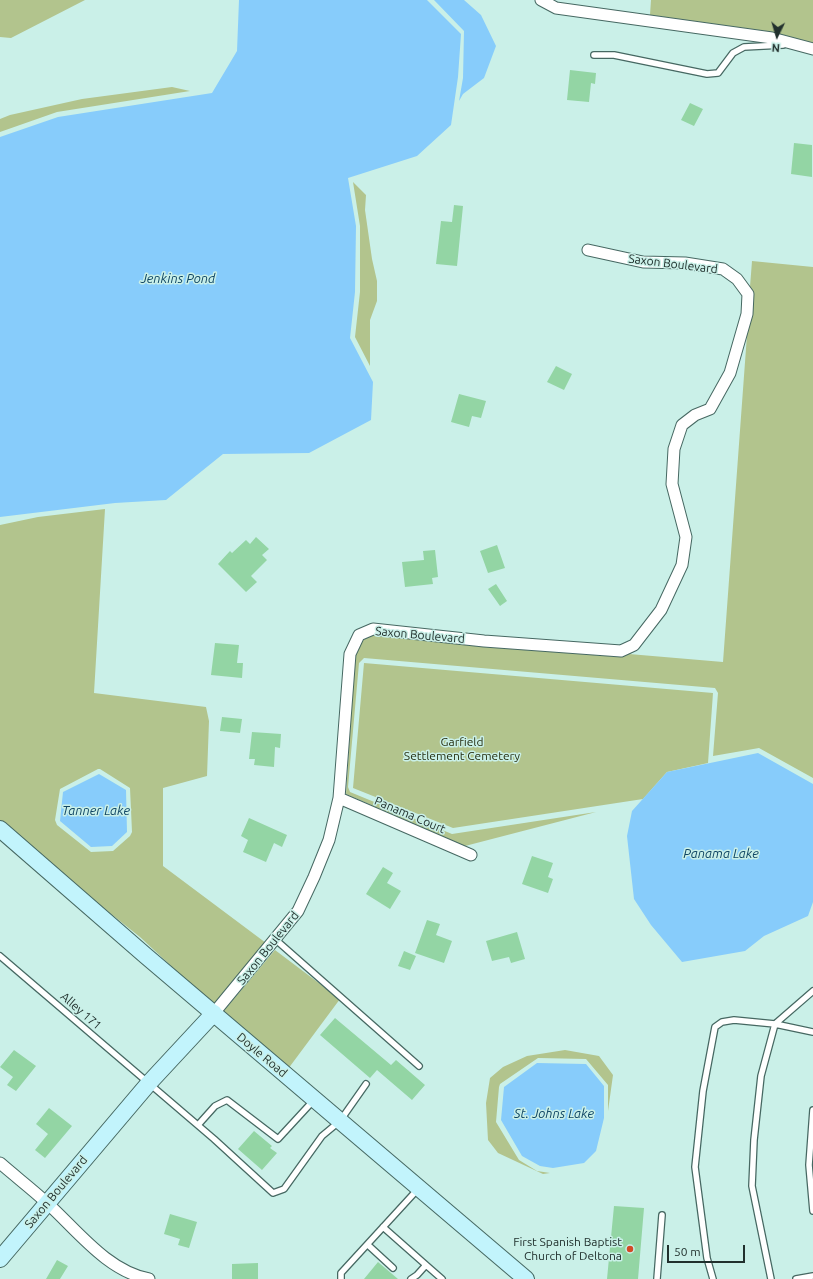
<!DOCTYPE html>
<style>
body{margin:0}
#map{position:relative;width:813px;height:1279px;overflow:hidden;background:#caf0e8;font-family:Ubuntu,sans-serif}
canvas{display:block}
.north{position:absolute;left:757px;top:16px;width:40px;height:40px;-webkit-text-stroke:3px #caf0e8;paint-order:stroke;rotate:185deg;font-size:11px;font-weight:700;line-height:16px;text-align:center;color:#21302d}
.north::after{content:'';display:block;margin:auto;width:14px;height:18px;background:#21302d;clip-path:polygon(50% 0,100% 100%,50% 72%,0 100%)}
.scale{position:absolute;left:667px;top:1245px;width:78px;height:18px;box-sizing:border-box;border:2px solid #21302d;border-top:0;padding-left:5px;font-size:12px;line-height:14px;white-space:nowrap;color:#21302d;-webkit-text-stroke:3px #caf0e8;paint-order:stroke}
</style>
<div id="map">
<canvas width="813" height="1279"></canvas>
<div class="north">N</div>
<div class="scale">50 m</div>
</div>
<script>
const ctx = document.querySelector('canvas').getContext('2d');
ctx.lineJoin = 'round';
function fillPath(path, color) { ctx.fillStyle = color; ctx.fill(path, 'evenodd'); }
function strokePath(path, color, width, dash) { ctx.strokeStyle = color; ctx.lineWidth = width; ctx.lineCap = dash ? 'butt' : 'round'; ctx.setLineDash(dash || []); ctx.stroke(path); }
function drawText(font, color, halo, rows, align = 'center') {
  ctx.font = font + ' Ubuntu,sans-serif'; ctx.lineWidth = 3; ctx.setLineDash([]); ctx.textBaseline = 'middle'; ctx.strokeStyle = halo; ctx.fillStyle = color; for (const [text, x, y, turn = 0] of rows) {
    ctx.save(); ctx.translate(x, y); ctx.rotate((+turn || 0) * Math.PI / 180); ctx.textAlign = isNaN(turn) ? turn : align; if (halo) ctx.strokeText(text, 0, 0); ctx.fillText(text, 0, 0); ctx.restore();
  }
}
fillPath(new Path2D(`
 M0,0H85L11,38L0,37Z
 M651,0H813V43L773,32L650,15Z
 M172,87L190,91L57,112L0,132V119L10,115L82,99Z
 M353,182L366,195L365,210L372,259L377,281V301L370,320V366L355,337L360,292V226Z
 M752,261L813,267V778L759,748L713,756L718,693L715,688L364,658L359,663L348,787L350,792L452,834L596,812L465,846L346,794L355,655L363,640L374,635L484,647L621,657L629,654L723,662L747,335L752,316L754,295L750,287Z
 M105,509L94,693L206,707L209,721L207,776L163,788V866L266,943L213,1005L140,937L62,875L0,821V525L38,517ZM98,769H100L130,788L132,832L130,836L113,851L91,852L57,825L55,820L60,789Z
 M364,663L713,693L708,763L667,772L643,799L453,828L353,788Z
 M275,950L340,999L288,1069L222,1013Z
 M565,1050L599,1056L613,1075L608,1111V1085L586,1059L538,1058L500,1084L499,1087L496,1122L519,1160L537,1171L550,1173L543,1174L498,1153L488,1140L486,1103L490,1078L503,1067L527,1056Z`), '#b2c48d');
fillPath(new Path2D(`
 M239,0H427L461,34L458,77L451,125L417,156L348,178L356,226L355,292L350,338L373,382L371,420L309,453L223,454L166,500L115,503L0,517V137L58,117L212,93L237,51Z
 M434,0H464L481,15L496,46L484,78L463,94L459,101L463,78L464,31Z
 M758,753L813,784V902L808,916L764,936L745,951L682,962L651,925L634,899L627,836L632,811L667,772Z
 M99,774L126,790L127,832L112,846L91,847L60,821L63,792Z
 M537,1063L586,1064L604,1086V1118L596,1151L584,1163L553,1168L540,1166L522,1156L501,1120L504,1087Z`), '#87ccfb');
fillPath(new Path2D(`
 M570,70L596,73L595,84L591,83L589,102L567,100Z
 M690,103L703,109L694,126L681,120Z
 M794,143L812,145V177L791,174Z
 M454,205L463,206L457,266L436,264L441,221L452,222Z
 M556,366L572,374L564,390L547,382Z
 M459,394L486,401L481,418L472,416L469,427L451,422Z
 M256,537L269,549L262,555L267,560L251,576L257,582L246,592L218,564L230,551L232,553L246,540L250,544Z
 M497,545L505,568L488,573L480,551Z
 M435,550L438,577L432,578L433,584L405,587L402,562L424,560L423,551Z
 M496,584L507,601L500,606L488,589Z
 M215,643L239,645L237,663H243L242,678L211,675Z
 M222,717L242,719L240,733L220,731Z
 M252,732L281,734L280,748L275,747L274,767L254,765L255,759H249Z
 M249,818L287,835L282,847L274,843L266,862L243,852L248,840L241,836Z
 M532,856L553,863L548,877L553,879L548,893L522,884Z
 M383,867L393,873L387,883L401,891L390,909L366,894Z
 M427,920L440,924L436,935L452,941L444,963L415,953Z
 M517,932L525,959L511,963L509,957L492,961L486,941Z
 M404,951L416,956L410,970L398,966Z
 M335,1018L391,1065L396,1060L425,1085L412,1100L377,1070L370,1078L320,1035Z
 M14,1050L36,1066L16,1091L7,1085L13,1077L0,1067Z
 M49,1108L72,1126L45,1158L35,1150L48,1134L36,1124Z
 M254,1131L272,1146L270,1148L277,1153L262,1170L238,1149Z
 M614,1206L644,1208L638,1279H607Z
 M170,1214L197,1222L189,1248L178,1245L180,1239L164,1234Z
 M57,1260L68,1266L60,1279H46Z
 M378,1262L398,1279H364Z
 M258,1263V1279H232V1264Z`), '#93d5a4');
const service = new Path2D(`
 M594,55H614L707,74L718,73L733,53L744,47L783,45
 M276,940L419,1066
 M0,956L214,1139L273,1193L284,1189L322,1136L340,1121L366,1084
 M813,1110L809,1165L813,1211
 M198,1125L215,1106L227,1100L278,1139L313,1101
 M383,1227L426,1265
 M368,1245L393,1268
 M341,1279V1273L418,1189
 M411,1279L417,1275L426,1265L442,1279
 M657,1279L662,1215
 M713,1279L707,1258L695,1167L703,1091L715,1027L722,1022L734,1020L775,1024L813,1032
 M771,1279L752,1186L754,1140L761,1076L775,1024L813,991
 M796,1279L813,1276`);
const minor = new Path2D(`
 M541,0L556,8L772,38L813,49
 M339,798L471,855
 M214,1013L298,911L314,877L329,840L339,798L350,654L359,635L373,629L484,641L621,651L634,645L661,610L682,565L686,537L672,484L674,449L682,425L695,415L710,409L730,373L747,314L748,294L737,279L723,269L685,263L643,262L588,250
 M0,1163C16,1177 32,1189 47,1203C77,1230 107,1271 149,1279`);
const secondary = new Path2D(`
 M0,829L146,956L526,1279
 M0,1259L149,1083L214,1013`);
strokePath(service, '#466862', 8);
strokePath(minor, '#466862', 13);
strokePath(secondary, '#466862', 18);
strokePath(service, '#fff', 5.5);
strokePath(minor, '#fff', 11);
strokePath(secondary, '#c2f4fc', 16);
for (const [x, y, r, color] of [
 [630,1249,4,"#d34a25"]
]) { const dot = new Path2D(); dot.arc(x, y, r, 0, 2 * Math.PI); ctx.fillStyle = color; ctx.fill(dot); strokePath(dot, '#caf0e8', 1.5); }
drawText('12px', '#21302d', '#caf0e8', [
 ["Saxon Boulevard",673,264,7],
 ["Saxon Boulevard",420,635,5],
 ["Panama Court",410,815,23],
 ["Saxon Boulevard",268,948,-51],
 ["Alley 171",81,1011,41],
 ["Doyle Road",262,1055,40],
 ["Saxon Boulevard",56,1192,-50]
]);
drawText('12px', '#252e10', '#caf0e8', [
 ["Garfield",462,742],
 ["Settlement Cemetery",462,756]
]);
drawText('12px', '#21302d', '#caf0e8', [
 ["First Spanish Baptist",622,1242],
 ["Church of Deltona",622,1256]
], 'right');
drawText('italic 13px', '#0f4564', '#caf0e8', [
 ["Jenkins Pond",178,279],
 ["Tanner Lake",96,811],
 ["Panama Lake",721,854],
 ["St. Johns Lake",554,1114]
]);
</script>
